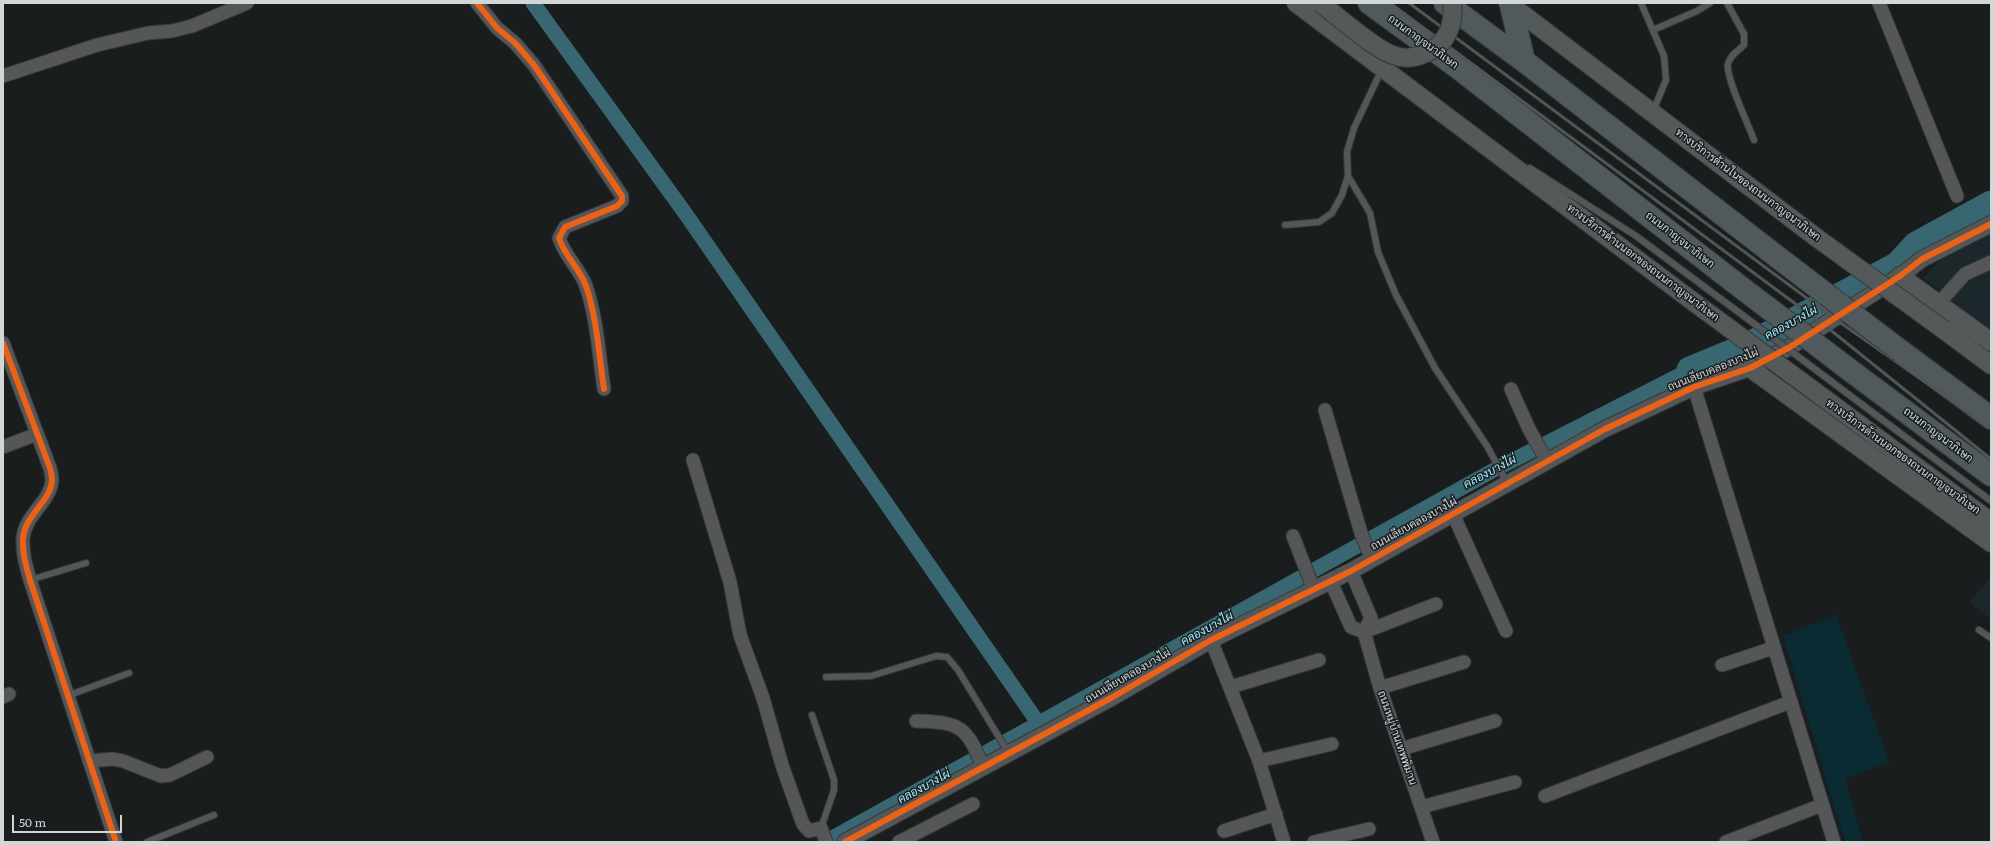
<!DOCTYPE html>
<meta charset="utf-8">
<style>
body{margin:0}
#map{position:relative;width:1994px;height:845px;overflow:hidden;background:#1a1d1e;font-family:Literata,serif}
canvas{display:block}
.frame{position:absolute;inset:0;border:4px solid #d2d6d7;pointer-events:none}
.scale{position:absolute;left:12px;top:815px;width:110px;height:18px;box-sizing:border-box;border:2px solid #d2d6d7;border-top:0;padding-left:5px;font-size:12px;line-height:14px;white-space:nowrap;color:#d2d6d7;-webkit-text-stroke:3px #181e20;paint-order:stroke}
</style>
<div id="map">
<canvas width="1994" height="845"></canvas>
<div class="frame"></div>
<div class="scale">50 m</div>
</div>
<script>
const ctx = document.querySelector('canvas').getContext('2d');
ctx.lineJoin = 'round';
function fillPath(path, color) { ctx.fillStyle = color; ctx.fill(path, 'evenodd'); }
function strokePath(path, color, width, dash) { ctx.strokeStyle = color; ctx.lineWidth = width; ctx.lineCap = dash ? 'butt' : 'round'; ctx.setLineDash(dash || []); ctx.stroke(path); }
function drawText(font, color, halo, rows, align = 'center') {
  ctx.font = font + ' Literata,Sarabun,serif'; ctx.lineWidth = 3; ctx.setLineDash([]); ctx.textBaseline = 'middle'; ctx.strokeStyle = halo; ctx.fillStyle = color; for (const [text, x, y, turn = 0] of rows) {
    ctx.save(); ctx.translate(x, y); ctx.rotate((+turn || 0) * Math.PI / 180); ctx.textAlign = isNaN(turn) ? turn : align; if (halo) ctx.strokeText(text, 0, 0); ctx.fillText(text, 0, 0); ctx.restore();
  }
}
fillPath(new Path2D(`
 M1991,232V331L1923,278L1944,257Z
 M1991,577V619L1969,602Z`), '#1b272b');
fillPath(new Path2D(`
 M1836,615L1889,762L1845,779L1863,842H1845L1783,636Z`), '#0b2b32');
strokePath(new Path2D(`
 M533,3L685,213L1039,724
 M825,842L1494,470L1690,370`), '#396771', 15);
strokePath(new Path2D(`
 M1690,370L1748,346L1898,265L1916,245L1991,204`), '#396771', 27);
const service = new Path2D(`
 M1641,3L1664,56L1666,80L1653,111
 M1727,3L1744,34V45C1738,51 1730,55 1728,64C1725,76 1749,126 1754,140
 M1653,30L1697,11L1710,3
 M1530,168L1636,236L1776,340
 M1348,176L1370,213L1378,252L1396,295L1435,368L1487,446L1507,483
 M1285,225L1319,222L1332,213L1342,195L1348,176L1347,152L1354,128L1382,69
 M1892,427L1991,501
 M30,580L86,563
 M1979,630L1991,638
 M826,677L871,676L936,656L947,657L958,670L1008,752
 M67,696L129,673
 M812,715L834,780V790L821,828
 M147,842L214,815`);
const minor = new Path2D(`
 M477,3L497,28L515,43L534,65L622,196V201L617,206L565,227L559,238C564,255 580,269 586,286C597,318 599,356 604,389
 M1879,3L1957,196
 M3,76L97,45L148,33L172,31L192,26L247,3
 M1938,304L1965,274L1991,262
 M3,343L50,468C51,472 52,477 52,481C50,502 25,515 23,538C22,552 26,566 30,580L116,842
 M1694,387L1834,842
 M1511,389L1529,429L1547,461
 M1325,410L1361,533L1372,560
 M3,447L37,434
 M693,460L730,582L740,635L763,698L782,765L800,816L803,824L809,831L821,828L826,842
 M1453,514L1506,631
 M1293,536L1314,590
 M1351,571L1371,618L1364,632L1380,688L1433,842
 M1331,582L1351,627L1364,632
 M1364,632L1436,604
 M1211,640L1259,761L1284,842
 M1722,665L1773,648
 M1231,687L1319,660
 M1380,688L1464,662
 M3,697L9,694
 M916,721C960,722 967,726 983,768
 M1401,749L1495,721
 M89,761L113,759L123,761L161,776L170,775L207,757
 M1259,761L1332,744
 M1545,796L1790,702
 M1421,807L1515,782
 M1224,831L1276,814
 M899,842L973,804
 M1314,842L1369,829
 M1726,842L1822,805`);
const tertiary = new Path2D(`
 M845,842L1111,698L1211,640L1351,571L1605,429L1694,387L1750,368L1790,347L1900,276L1922,259L1991,224`);
const secondary = new Path2D(`
 M1296,3L1695,303
 M1508,3L1817,238
 M1900,276L1991,342
 M1944,330L1991,365
 M1750,368L1991,543
 M1817,393L1991,522`);
const trunk = new Path2D(`
 M1369,3L1457,67L1734,282
 M1445,3L1524,61L1780,259
 M1511,6L1524,61
 M1902,352L1991,418
 M1855,374L1991,475`);
strokePath(service, '#363839', 8);
strokePath(minor, '#363839', 15);
strokePath(tertiary, '#363839', 18);
strokePath(secondary, '#363839', 20);
strokePath(trunk, '#363839', 24);
strokePath(service, '#545657', 6);
strokePath(minor, '#545657', 13);
strokePath(tertiary, '#545657', 16);
strokePath(secondary, '#54595a', 18);
strokePath(trunk, '#505a5c', 22);
strokePath(new Path2D(`
 M1390,3L1828,328L1991,459
 M1409,3L1835,319L1991,428`), '#525455', 3);
const serviceBridge = new Path2D(`
 M1776,340L1892,427`);
const secondaryBridge = new Path2D(`
 M1320,3C1338,16 1374,49 1393,55C1408,61 1424,56 1436,47C1450,37 1454,19 1452,3
 M1817,238L1944,330
 M1695,303L1817,393`);
const trunkBridge = new Path2D(`
 M1780,259L1902,352
 M1734,282L1855,374`);
strokePath(serviceBridge, '#363839', 8, []);
strokePath(secondaryBridge, '#363839', 20, []);
strokePath(trunkBridge, '#363839', 24, []);
strokePath(serviceBridge, '#545657', 6);
strokePath(secondaryBridge, '#54595a', 18);
strokePath(trunkBridge, '#505a5c', 22);
strokePath(new Path2D(`
 M477,3L497,28L515,43L534,65L622,196V201L617,206L565,227L559,238C564,255 580,269 586,286C597,318 599,356 604,389
 M3,343L50,468C51,472 52,477 52,481C50,502 25,515 23,538C22,552 26,566 30,580L116,842
 M845,842L1111,698L1211,640L1351,571L1605,429L1694,387L1750,368L1790,347L1900,276L1922,259L1991,224`), '#ea6118', 6);
drawText('11px', '#d2d6d7', '#181e20', [
 ["ถนนกาญจนาภิเษก",1423,42,36],
 ["ทางบริการด้านในของถนนกาญจนาภิเษก",1748,185,37],
 ["ถนนกาญจนาภิเษก",1680,240,38],
 ["ทางบริการด้านนอกของถนนกาญจนาภิเษก",1643,263,37],
 ["ถนนเลียบคลองบางไผ่",1713,370,-22],
 ["ถนนกาญจนาภิเษก",1938,435,37],
 ["ทางบริการด้านนอกของถนนกาญจนาภิเษก",1903,457,36],
 ["ถนนเลียบคลองบางไผ่",1414,524,-29],
 ["ถนนเลียบคลองบางไผ่",1128,676,-30],
 ["ถนนหมู่บ้านเทพพิมาน",1397,738,71]
]);
drawText('italic 12px', '#a7e9f9', '#181e20', [
 ["คลองบางไผ่",1791,323,-29],
 ["คลองบางไผ่",1490,472,-28],
 ["คลองบางไผ่",1207,629,-29],
 ["คลองบางไผ่",924,787,-29]
]);
</script>
